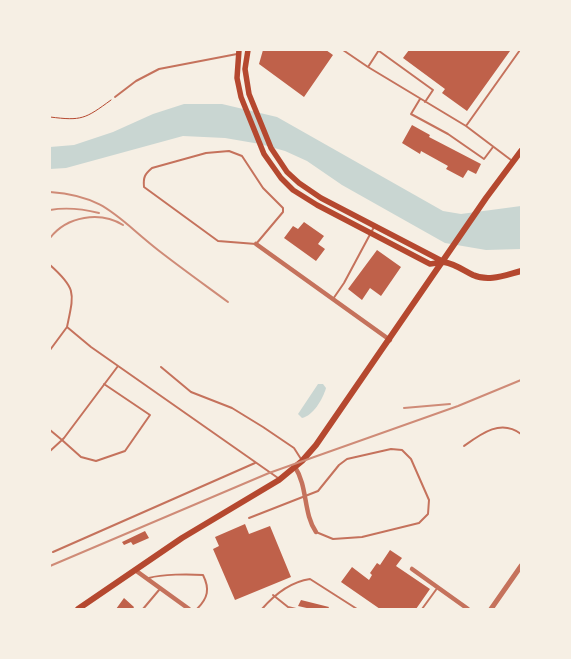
<!DOCTYPE html>
<style>
body{margin:0}
#map{position:relative;width:571px;height:659px;overflow:hidden;background:#f6efe4;font-family:Signika,sans-serif}
canvas{display:block}
.frame{position:absolute;inset:0;border:51px solid #f6efe4;pointer-events:none}
</style>
<div id="map">
<canvas width="571" height="659"></canvas>
<div class="frame"></div>
</div>
<script>
const ctx = document.querySelector('canvas').getContext('2d');
ctx.lineJoin = 'round';
function fillPath(path, color) { ctx.fillStyle = color; ctx.fill(path, 'evenodd'); }
function strokePath(path, color, width, dash) { ctx.strokeStyle = color; ctx.lineWidth = width; ctx.lineCap = dash ? 'butt' : 'round'; ctx.setLineDash(dash || []); ctx.stroke(path); }
fillPath(new Path2D(`
 M184,104H222L277,117L443,211L461,214L521,206V249L486,250L445,243L342,185L307,161L285,151L260,144L225,138L183,136L66,168L50,169V147L74,145L113,132L153,114Z
 M318,384H323L326,388C323,399 313,416 302,418L298,414Z`), '#c9d6d2');
fillPath(new Path2D(`
 M263,50H326L333,55L304,97L259,64Z
 M409,50H509L510,51L467,111L442,93L445,89L403,58Z
 M412,125L430,135L429,137L481,164L476,174L468,170L463,178L446,169L448,166L421,151L420,154L402,143Z
 M304,222L324,236L318,244L325,249L316,261L284,238L293,226L298,229Z
 M377,250L401,267L381,296L370,288L362,300L348,289Z
 M245,524L249,534L270,526L291,577L235,600L213,549L219,546L215,537Z
 M145,531L149,538L133,545L131,542L124,545L122,542Z
 M390,550L402,558L396,566L430,589L416,609H380L341,582L352,567L369,580L372,575L370,573L377,563L380,565Z
 M124,598L134,607L133,609H116Z
 M301,600L329,607L328,609H311L298,606Z`), '#bf614a');
strokePath(new Path2D(`
 M50,117C82,121 85,119 111,100`), '#b5482f', 1);
strokePath(new Path2D(`
 M343,50L368,67L466,126L511,160
 M379,51L433,90L425,102
 M368,67L379,50
 M115,97L136,81L159,69L237,54
 M420,99L411,114L448,134L484,159L493,147
 M466,126L520,50
 M229,151L242,156L263,188L283,208V212L256,244L218,241L144,187C143,177 145,174 152,168L206,153Z
 M50,265C77,289 74,293 67,327L91,347L278,478
 M333,299L344,283L374,227
 M50,350L67,327
 M161,367L191,392L232,408L263,427L294,448L301,459
 M50,430L62,440L64,438L118,366
 M464,446C482,433 501,419 521,434
 M50,451L62,440L81,457L96,461L125,451L150,415L104,384
 M249,518L318,491L339,465L347,459L391,449L402,450L411,459L429,500L428,514L419,523L362,537L333,539L316,532
 M53,552L255,463
 M149,578C162,574 189,574 203,575C210,589 208,598 197,609
 M273,595L288,607L296,609
 M143,609L159,590
 M262,609C275,594 290,582 310,579L357,609
 M422,609L438,587`), '#c5725c', 2);
strokePath(new Path2D(`
 M256,244L390,340
 M295,467C308,487 303,513 316,532
 M412,569L468,609
 M135,570L189,609`), '#c5725c', 4.5);
strokePath(new Path2D(`
 M491,609L521,566`), '#c5725c', 5);
strokePath(new Path2D(`
 M239,50L237,78L241,97L264,154L281,178L293,190L317,205L430,264L444,262
 M248,50L245,69L249,94L271,148L287,172L299,183L321,198L444,262`), '#b5482f', 5.5);
strokePath(new Path2D(`
 M444,262C455,264 463,270 473,275C489,282 505,275 521,271
 M78,609L182,538L279,480L302,461L316,445L486,198L521,151`), '#b5482f', 6);
strokePath(new Path2D(`
 M50,192C106,196 117,218 158,250C181,268 205,285 228,302
 M50,210C67,207 83,209 99,213
 M50,238C67,216 100,211 123,225
 M404,408L450,404
 M50,566L269,473L458,406L521,380`), '#cf8b77', 2);
</script>
